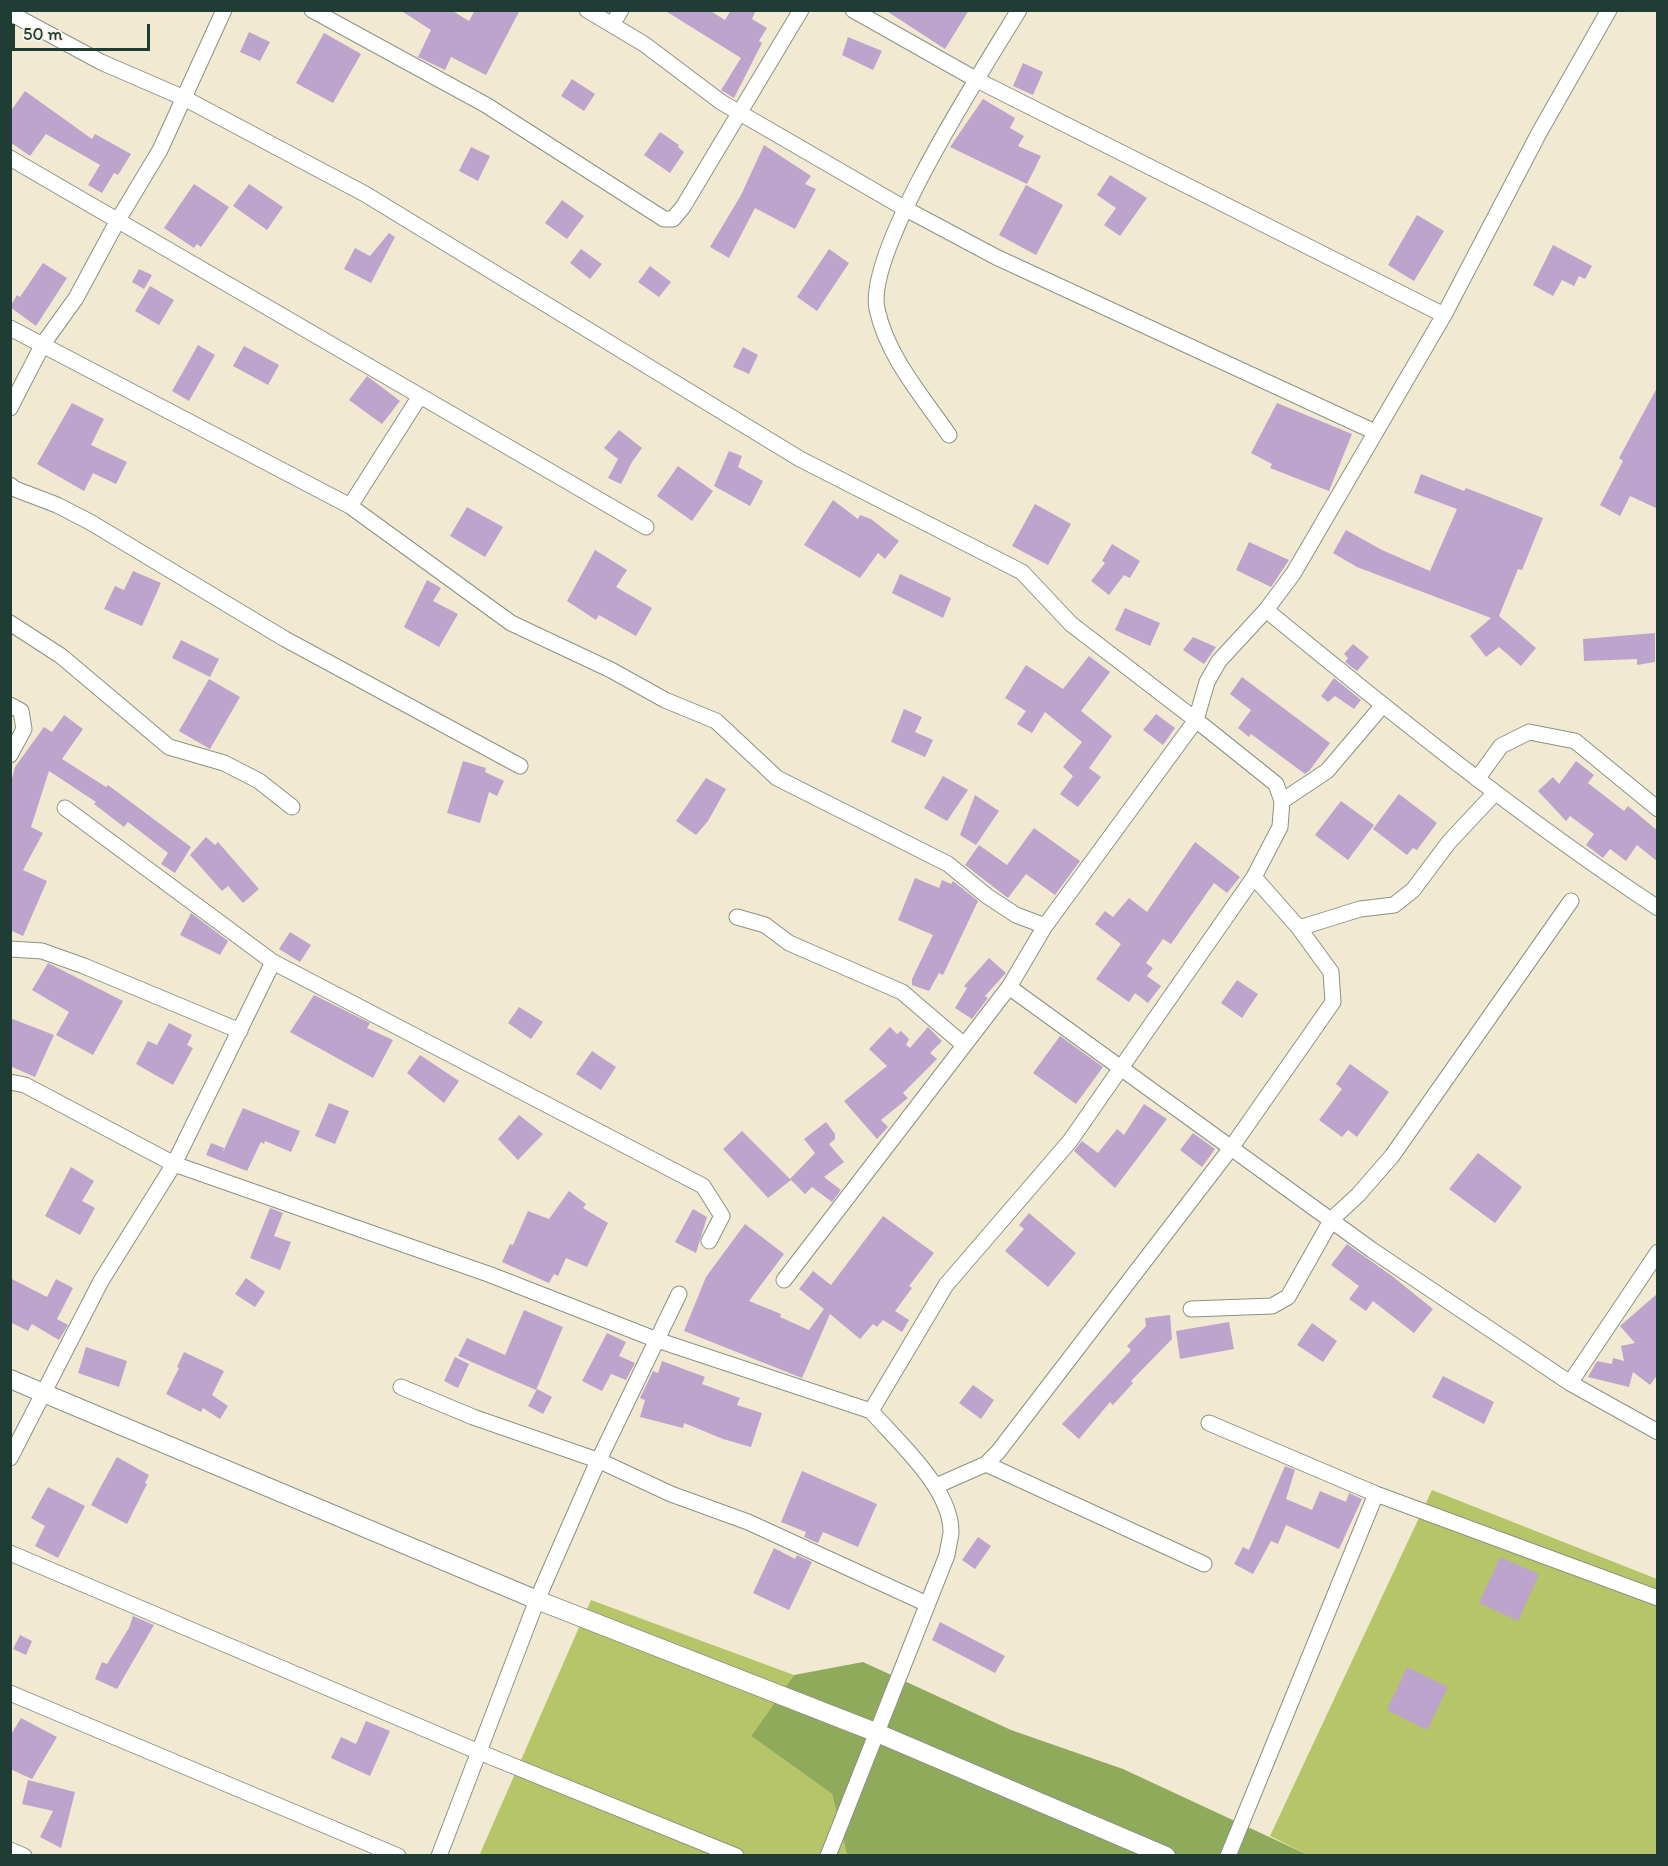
<!DOCTYPE html>
<style>
body{margin:0}
#map{position:relative;width:1668px;height:1866px;overflow:hidden;background:#f2e9d3;font-family:Itim,sans-serif}
canvas{display:block}
.frame{position:absolute;inset:0;border:12px solid #1f3d34;pointer-events:none}
.scale{position:absolute;left:12px;top:24px;width:138px;height:27px;box-sizing:border-box;border:3px solid #1f3d34;border-top:0;padding-left:8px;font-size:18px;line-height:21px;white-space:nowrap;color:#1f3d34;-webkit-text-stroke:4px #f7f3e8;paint-order:stroke}
</style>
<div id="map">
<canvas width="1668" height="1866"></canvas>
<div class="frame"></div>
<div class="scale">50 m</div>
</div>
<script>
const ctx = document.querySelector('canvas').getContext('2d');
ctx.lineJoin = 'round';
function fillPath(path, color) { ctx.fillStyle = color; ctx.fill(path, 'evenodd'); }
function strokePath(path, color, width, dash) { ctx.strokeStyle = color; ctx.lineWidth = width; ctx.lineCap = dash ? 'butt' : 'round'; ctx.setLineDash(dash || []); ctx.stroke(path); }
fillPath(new Path2D(`
 M1432,1490L1657,1579V1855H1308L1270,1836Z
 M591,1600L794,1675L751,1736L832,1794L847,1855L479,1856Z`), '#b6c568');
fillPath(new Path2D(`
 M863,1662L1011,1730L1123,1769L1308,1855H847L832,1794L751,1736L794,1675Z`), '#90aa5c');
fillPath(new Path2D(`
 M400,10H451L469,21L475,10H520L486,75L451,57L445,70L418,57L431,30Z
 M664,10H709L725,20L731,10H756L752,19L767,28L759,41L762,43L734,98L721,90L741,58Z
 M885,10H969L945,49Z
 M249,32L270,42L260,61L240,52Z
 M324,33L361,54L333,103L296,83Z
 M848,37L882,51L873,70L842,55Z
 M1023,63L1043,72L1033,95L1013,86Z
 M572,79L595,94L584,111L561,96Z
 M25,91L92,139L95,134L131,154L118,175L114,173L102,193L88,185L100,165L46,134L30,156L10,142V112Z
 M983,99L1015,118L1010,128L1024,136L1018,146L1041,156L1027,184L950,147Z
 M660,132L679,145L678,147L684,152L670,173L644,155Z
 M764,145L811,176L805,184L816,189L795,229L755,208L729,258L710,247L741,195Z
 M471,147L490,156L478,181L459,171Z
 M1110,175L1147,198L1120,236L1104,225L1116,208L1097,195Z
 M194,184L229,207L201,247L197,244L194,248L164,228Z
 M249,184L283,207L267,230L233,206Z
 M1026,185L1063,205L1036,255L999,235Z
 M562,200L584,216L567,239L545,223Z
 M1417,215L1444,231L1414,281L1388,265Z
 M389,233L395,237L371,283L344,269L355,248L370,256Z
 M1553,245L1592,266L1585,279L1579,276L1574,286L1562,280L1553,296L1533,285Z
 M581,249L602,264L590,279L570,263Z
 M829,249L849,263L817,311L797,297Z
 M43,263L67,278L36,326L10,307L17,295L20,297Z
 M650,266L671,282L659,297L638,282Z
 M139,269L152,275L144,289L132,282Z
 M150,286L174,300L159,325L135,311Z
 M198,345L215,355L189,401L172,391Z
 M244,346L279,365L268,385L233,366Z
 M743,347L758,355L749,374L733,367Z
 M367,376L400,401L382,424L349,400Z
 M1658,386V509L1630,496L1620,516L1600,505L1623,461L1619,458Z
 M72,403L104,419L91,445L127,462L116,484L93,473L84,491L37,464Z
 M1277,403L1352,434L1329,491L1270,468L1272,464L1251,453Z
 M619,430L642,448L632,462L621,484L608,478L618,459L604,448Z
 M729,451L742,456L738,467L763,481L750,506L714,486Z
 M678,466L713,491L692,521L657,496Z
 M1421,474L1464,491L1466,488L1543,518L1522,570L1518,569L1499,616L1536,648L1521,666L1499,647L1486,657L1470,636L1491,618L1357,567L1333,553L1346,530L1382,550L1430,571L1457,509L1414,493Z
 M833,500L858,519L860,515L871,519L899,541L885,559L878,553L860,578L804,545Z
 M1035,504L1071,524L1048,565L1012,546Z
 M467,507L503,527L485,557L450,536Z
 M1249,542L1289,560L1271,587L1236,570Z
 M1112,544L1140,561L1130,578L1124,575L1109,595L1091,581L1105,563L1102,561Z
 M595,550L627,570L616,587L652,608L636,636L599,615L596,620L567,601Z
 M133,571L161,583L142,626L104,609L115,586L124,590Z
 M900,574L951,598L943,618L892,593Z
 M427,580L441,588L433,601L458,614L439,647L404,627Z
 M1125,608L1160,623L1150,646L1115,630Z
 M1655,633V662L1637,665V659L1584,661L1583,639Z
 M1193,637L1216,647L1204,664L1183,650Z
 M181,640L219,659L210,677L172,658Z
 M1353,644L1369,657L1357,671L1345,662L1348,658L1344,654Z
 M1089,656L1110,672L1081,711L1112,736L1089,768L1101,777L1078,807L1060,794L1073,776L1063,767L1082,742L1045,712L1032,733L1017,724L1026,711L1005,698L1026,665L1063,689Z
 M1242,677L1330,743L1309,771L1305,774L1251,734L1249,737L1238,728L1251,710L1230,694Z
 M1334,678L1361,700L1354,709L1335,696L1328,702L1321,696Z
 M209,679L240,697L210,749L179,731Z
 M904,709L922,717L915,732L933,740L925,757L891,742Z
 M1156,714L1175,728L1163,745L1143,730Z
 M64,715L83,729L62,759L106,787L108,785L191,847L175,873L161,864L168,853L128,822L124,827L94,804L96,802L49,771L31,827L43,833L23,870L47,881L23,936L10,930V787L15,767L44,727L52,732Z
 M463,761L486,768L485,772L504,781L497,796L489,792L480,823L447,813Z
 M1576,761L1594,775L1588,783L1624,811L1628,806L1658,831V862L1637,845L1626,861L1610,849L1603,858L1586,845L1594,834L1570,816L1566,821L1538,791L1553,777L1559,784Z
 M943,776L968,790L947,821L924,808Z
 M706,778L726,789L708,821L696,835L676,821Z
 M1399,794L1437,823L1417,850L1413,848L1407,855L1373,829Z
 M975,795L999,811L976,845L960,835Z
 M1341,801L1374,825L1348,860L1315,835Z
 M1034,828L1080,861L1055,895L1026,874L1008,898L965,865L979,845L1007,865Z
 M206,837L215,845L218,842L259,889L243,903L228,886L222,891L190,855Z
 M1195,842L1240,877L1227,893L1214,883L1171,944L1163,939L1146,963L1153,968L1147,976L1161,986L1148,1003L1135,993L1129,1002L1096,979L1121,944L1095,924L1105,911L1113,917L1129,898L1147,912Z
 M915,878L939,888L942,880L951,884L953,881L978,901L943,975L939,973L929,991L912,985V979L933,935L898,920Z
 M191,913L228,941L220,955L180,935Z
 M290,932L311,945L300,962L279,949Z
 M989,958L1006,973L985,996L988,998L972,1019L955,1008L967,988L964,986Z
 M48,963L123,1001L93,1055L56,1035L69,1012L32,990Z
 M1237,980L1258,994L1242,1018L1221,1003Z
 M314,995L370,1023L367,1028L393,1040L373,1078L290,1032Z
 M519,1007L543,1022L531,1039L508,1023Z
 M10,1018L54,1035L35,1077L10,1066Z
 M169,1023L192,1035L187,1045L193,1048L173,1085L136,1064L148,1041L157,1045Z
 M890,1027L897,1034L901,1031L909,1039L906,1045L910,1048L928,1027L942,1041L930,1053L937,1059L903,1093L908,1098L881,1120L888,1127L877,1139L844,1101L887,1066L869,1049Z
 M1060,1036L1103,1067L1076,1104L1033,1073Z
 M592,1051L616,1067L601,1090L576,1074Z
 M420,1055L459,1081L444,1103L407,1073Z
 M1350,1064L1389,1092L1357,1137L1348,1130L1342,1137L1319,1120L1342,1089L1336,1084Z
 M329,1103L349,1111L335,1144L315,1136Z
 M1144,1104L1167,1119L1115,1188L1074,1151L1082,1141L1098,1153L1117,1129L1124,1135Z
 M243,1108L300,1131L291,1152L265,1141L264,1144L261,1142L247,1171L206,1155L211,1143L224,1148L222,1154Z
 M519,1115L543,1134L518,1160L498,1139Z
 M826,1122L835,1134V1139L829,1144L844,1162L824,1177L841,1190L832,1202L812,1187L805,1194L791,1180L768,1198L723,1149L742,1131L790,1179L815,1153L804,1139Z
 M1193,1133L1215,1149L1202,1167L1180,1150Z
 M1478,1153L1522,1187L1495,1223L1449,1189Z
 M71,1167L94,1181L82,1201L95,1208L80,1235L45,1216Z
 M569,1191L586,1204L583,1208L608,1223L587,1267L566,1258L558,1276L554,1274L549,1283L502,1262L510,1244L513,1245L528,1211L549,1219Z
 M270,1208L283,1213L274,1236L291,1242L280,1270L250,1258Z
 M693,1209L707,1217L696,1253L675,1242Z
 M1029,1213L1076,1253L1048,1287L1005,1251L1024,1229L1019,1225Z
 M883,1216L934,1253L909,1286L912,1288L895,1311L909,1320L902,1332L883,1320L877,1327L873,1324L860,1339L830,1314L802,1378L684,1331L706,1277L745,1224L784,1254L749,1301L781,1314L780,1317L809,1330L824,1309L799,1289L813,1271L831,1285Z
 M1347,1244L1392,1276L1433,1309L1414,1333L1373,1301L1366,1311L1349,1299L1359,1286L1331,1265Z
 M10,1278L47,1297L56,1279L73,1288L57,1319L68,1325L59,1340L32,1324L28,1331L10,1322Z
 M246,1278L265,1292L255,1307L235,1294Z
 M1658,1293V1374L1650,1385L1633,1372L1629,1387L1588,1377L1597,1361L1612,1364L1613,1358L1624,1361L1621,1346L1635,1343L1620,1326Z
 M524,1310L563,1327L536,1390L458,1356L467,1338L505,1355Z
 M1170,1315L1172,1339L1131,1381L1133,1383L1113,1405L1110,1402L1079,1439L1062,1424L1131,1350L1127,1346L1146,1326L1145,1318Z
 M1229,1322L1234,1349L1180,1359L1176,1331Z
 M1312,1323L1337,1341L1323,1362L1297,1345Z
 M607,1333L626,1342L619,1356L635,1363L626,1380L611,1374L602,1391L582,1381Z
 M86,1347L127,1361L119,1387L78,1373Z
 M184,1352L224,1371L212,1395L228,1406L220,1419L203,1408L201,1412L166,1394L179,1368L177,1367Z
 M455,1357L469,1364L458,1388L444,1381Z
 M662,1361L705,1377L702,1384L740,1398L737,1405L762,1413L751,1447L723,1439L684,1423L683,1428L640,1417L645,1400L640,1398L653,1371L658,1373Z
 M1443,1376L1494,1402L1484,1424L1432,1397Z
 M973,1385L994,1400L981,1419L959,1403Z
 M537,1389L552,1397L543,1414L528,1406Z
 M117,1457L149,1475L145,1483L147,1484L127,1524L91,1505Z
 M1285,1466L1295,1470L1286,1499L1312,1510L1320,1491L1346,1502L1349,1493L1362,1499L1339,1549L1286,1525L1278,1544L1271,1541L1253,1574L1234,1564L1243,1547L1249,1550Z
 M802,1471L877,1504L858,1547L823,1532L818,1543L804,1537L806,1532L781,1522Z
 M48,1487L85,1506L58,1558L35,1546L45,1526L31,1518Z
 M978,1537L991,1546L975,1569L962,1560Z
 M774,1548L795,1559L797,1555L812,1562L789,1610L753,1593Z
 M1500,1557L1539,1574L1518,1621L1479,1603Z
 M133,1616L154,1625L117,1689L95,1679L102,1662L107,1664L129,1628Z
 M940,1622L1005,1656L995,1673L932,1640Z
 M20,1635L32,1641L26,1655L13,1649Z
 M1407,1667L1448,1687L1427,1730L1387,1710Z
 M21,1718L57,1737L32,1779L10,1769V1736Z
 M366,1721L390,1731L370,1776L331,1758L341,1737L356,1744Z
 M28,1780L75,1792L61,1848L40,1837L53,1811L22,1804Z`), '#bca4cd');
const minor = new Path2D(`
 M312,10L486,105L664,219H673L683,207L801,10
 M587,10L644,44L721,102L904,208L996,257L1375,432
 M853,10L977,80L1444,315
 M10,13L101,62L184,98L365,194L800,459L1022,572L1071,624L1196,720L1045,926L1016,915L987,896L948,864L777,778L716,721L665,700L611,670L511,623L350,506L10,328
 M612,25L621,10
 M10,158L646,527
 M10,408L43,344L76,298L118,220L160,150L224,10
 M949,435C922,396 887,356 877,309C865,251 985,66 1019,10
 M10,485L15,489L57,505L90,522L285,639L520,766
 M350,506L420,396
 M1266,610C1393,714 1520,817 1658,908
 M10,623L61,656L169,747L224,763L259,781L292,807
 M10,705L21,711L24,729L10,755
 M1477,779L1501,746L1529,732L1575,741L1658,809
 M1282,801L1327,771L1383,705
 M65,808L273,962L703,1186L722,1216L709,1241
 M737,917L765,925L789,943L902,992L964,1045
 M1299,928L1360,909L1394,905L1413,890L1449,842L1494,794
 M10,949L42,951L84,966L240,1031
 M1009,987L1372,1250L1570,1383L1658,1432
 M10,1082L25,1085L174,1164L491,1275L657,1340L871,1411
 M784,1280L1009,987L1045,926
 M1191,1309L1272,1306L1288,1297L1332,1219L1358,1195L1392,1156L1571,901
 M1570,1383L1658,1252
 M401,1387L473,1417L600,1461L671,1494L748,1522L927,1604
 M1209,1423L1376,1494L1658,1598
 M10,1458L101,1281L174,1164L273,962
 M986,1464L1204,1564
 M936,1486L986,1464L998,1452L1231,1148L1333,1002L1331,972L1299,928L1254,877
 M10,1553L479,1752L736,1856
 M10,1693L398,1856
 M10,1850L24,1856
 M439,1856L537,1600L594,1470L679,1294
 M828,1856L947,1555C948,1548 950,1540 951,1533C952,1489 898,1442 871,1411L946,1285L1070,1141L1254,877L1280,827L1282,801L1276,784L1196,720L1207,682L1219,661L1266,610L1293,574L1444,315L1539,133L1609,10
 M1228,1856L1376,1494`);
const tertiary = new Path2D(`
 M10,1379L537,1600L875,1732L1166,1856`);
strokePath(minor, '#889384', 17);
strokePath(tertiary, '#889384', 20);
strokePath(minor, '#fff', 15);
strokePath(tertiary, '#fff', 18);
</script>
